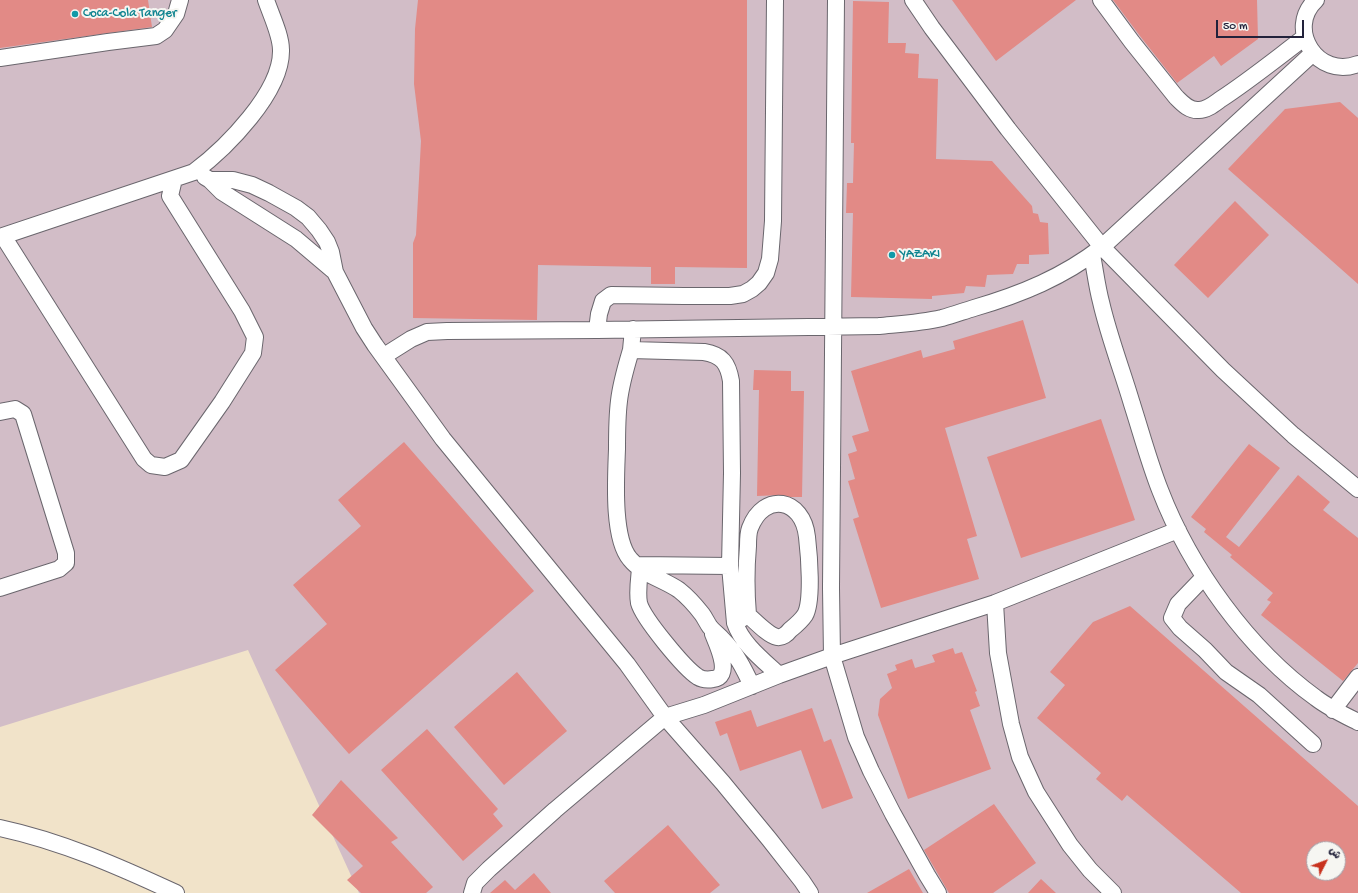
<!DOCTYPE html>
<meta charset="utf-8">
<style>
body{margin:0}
#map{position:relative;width:1358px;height:893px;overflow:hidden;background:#f1e3c9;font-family:"Gochi Hand","Playpen Sans Arabic",sans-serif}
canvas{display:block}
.north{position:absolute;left:1306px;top:841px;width:40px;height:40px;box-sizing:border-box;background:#f6f6f2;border:1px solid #a1a1a9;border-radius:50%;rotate:48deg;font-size:11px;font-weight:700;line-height:16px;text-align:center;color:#22223b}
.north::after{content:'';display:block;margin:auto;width:14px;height:18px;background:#c8321e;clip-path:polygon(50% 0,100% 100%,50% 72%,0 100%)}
.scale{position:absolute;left:1216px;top:20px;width:88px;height:18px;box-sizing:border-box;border:2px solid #22223b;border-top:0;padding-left:5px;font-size:12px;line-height:14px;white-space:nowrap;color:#22223b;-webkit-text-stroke:3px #f6f6f2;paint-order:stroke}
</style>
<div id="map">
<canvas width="1358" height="893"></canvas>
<div class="north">ش</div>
<div class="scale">50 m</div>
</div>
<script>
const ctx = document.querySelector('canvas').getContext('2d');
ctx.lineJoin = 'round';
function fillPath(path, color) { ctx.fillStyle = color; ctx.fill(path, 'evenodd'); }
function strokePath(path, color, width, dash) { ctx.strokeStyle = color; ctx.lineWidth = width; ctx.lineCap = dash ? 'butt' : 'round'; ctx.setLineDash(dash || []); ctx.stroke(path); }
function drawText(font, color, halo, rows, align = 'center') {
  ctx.font = font + ' "Gochi Hand",sans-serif'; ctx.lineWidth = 4; ctx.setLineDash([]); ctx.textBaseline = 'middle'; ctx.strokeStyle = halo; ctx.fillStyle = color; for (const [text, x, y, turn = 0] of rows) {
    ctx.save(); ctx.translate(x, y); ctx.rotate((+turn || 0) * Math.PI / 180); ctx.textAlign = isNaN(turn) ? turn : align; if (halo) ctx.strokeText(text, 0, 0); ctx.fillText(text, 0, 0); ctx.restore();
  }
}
fillPath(new Path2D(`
 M0,0H1358V893H359L248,650L0,727ZM1314,849H1338V873H1314Z`), '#d2bdc7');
fillPath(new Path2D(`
 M0,0H148L152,27L0,48Z
 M418,0H747V268L675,267V284H651V267L538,265L537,320L413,318V243L416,235L421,141L414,84L415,29Z
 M952,0H1076L996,61Z
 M1113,0H1257L1258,39L1221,66L1214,56L1177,83L1140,36Z
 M853,1L889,2L888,43H906L905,53L919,54L918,78L938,79L936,159L992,161L1032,206L1033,213L1038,214L1040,222L1048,223L1049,254L1029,255V264H1017L1013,274L987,275L985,287L966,286L964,293L932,296V299L851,297L853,213H846L847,183H853L854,143H851Z
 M1340,102L1358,118V284L1228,169L1285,109Z
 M1235,201L1269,235L1208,298L1174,265Z
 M1023,320L1046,398L945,428L977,536L967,539L979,579L881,608L853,519L859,517L848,481L855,479L848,454L857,451L852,436L869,431L851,371L921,350L923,358L955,349L953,341Z
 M754,370L791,371V391H804L802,497H790L782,495L757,496L759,390H753Z
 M1101,419L1135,520L1021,558L987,457Z
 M404,442L534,591L349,754L275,670L327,624L293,585L361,526L338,500Z
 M1249,444L1280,468L1226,537L1239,547L1298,475L1330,502L1323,510L1358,538V663L1343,681L1261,615L1271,602L1267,600L1273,593L1230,557L1232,555L1204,532L1206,529L1191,517Z
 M1130,606L1358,806V893H1241L1127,795L1122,801L1096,779L1101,773L1037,718L1065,685L1050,672L1093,622ZM1314,849H1338V873H1314Z
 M953,648L955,654L962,652L977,691L975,692L980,706L970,710L991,769L908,799L878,715L880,699L892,688L887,674L897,670L895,665L912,659L915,668L935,662L932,655Z
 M517,672L567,731L504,785L454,727Z
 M812,708L824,742L831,739L853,798L822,809L801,750L740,771L727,733L720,736L715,722L751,710L757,727Z
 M427,729L498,809L493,814L503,826L463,861L381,770Z
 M341,780L398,838L391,842L433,887L426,893H361L347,880L363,866L312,815Z
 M994,804L1036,863L993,893H949L924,850Z
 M668,825L720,885L710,893H615L604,881Z
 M909,869L923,893H867Z
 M534,873L551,893H490L505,880L515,890Z
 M1041,879L1056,893H1028Z`), '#e28a86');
const minor = new Path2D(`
 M836,0L831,588L832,656L856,737L871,771L893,814L927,875L938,893
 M913,0L932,28L1008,129L1102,247L1223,370L1293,435L1358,489
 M1101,0L1132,42L1176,97C1182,103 1189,111 1199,110C1207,110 1214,104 1221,99C1250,80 1277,58 1305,37
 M1316,0C1285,29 1318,80 1358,64
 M0,58L108,42L156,36L165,30L176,14L180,0
 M205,177L210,180L222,192L296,239L335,272
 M210,180H233L252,185L269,193L296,208L308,217L319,230L327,242L331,252L335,272L364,328L375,345L443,439L627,664L665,717L723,783L769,839L802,881L810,893
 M3,236L144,459L151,465L165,467L181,460L222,402L253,353L255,337L242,311L170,196L174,179
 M0,237L194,172C226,148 282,92 281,50C281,35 271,15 266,0
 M1092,255C1095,270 1097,287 1101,302C1109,337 1122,370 1132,404C1141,432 1149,462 1160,490C1190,568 1248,649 1316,698C1329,708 1344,715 1358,722
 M633,329L631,350L704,352C722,355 728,363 731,381L732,473L730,566L735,623C742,644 763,660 779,675
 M597,330L599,314L603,301L611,295L684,296H730L743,294L752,289L759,283L766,273L770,259L773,221L775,0
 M631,350C626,367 621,383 619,401C617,417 617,433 617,449C616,477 612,538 630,559C643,575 663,579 679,590C688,597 695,605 702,614C705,618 707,623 710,627C714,632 719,635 723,640C736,653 744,669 752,686
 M384,356L411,339L427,332L447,331L597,330L879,326C900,324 921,323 942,318C953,315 964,311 974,308C1022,294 1063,277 1102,247L1313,53
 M0,412L15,409L23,414L66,553V563L59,569L0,588
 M636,565L730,566
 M640,569C639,580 637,592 639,603C643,618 684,668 698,677C703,680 707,680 713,679C733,677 717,644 713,634
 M1204,577L1178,604L1172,618L1180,628L1205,650L1226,672L1259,695L1313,744
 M995,603L998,653L1011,724L1020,757L1036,792L1070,845L1090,870L1113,893
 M735,623L748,615C755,621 768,635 777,637C782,638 787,634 790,630C795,626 801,621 805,615C813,601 809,554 807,537C803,498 764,491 750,528C748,533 748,540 748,546C746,569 746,592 748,615
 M1333,710L1358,677
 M0,828C61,841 120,867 176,893
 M472,893L475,883L489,869L555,810L665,717L704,705L779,675L832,656L995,603L1178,530`);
strokePath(minor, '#6a666d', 18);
strokePath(minor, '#fff', 16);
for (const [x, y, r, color] of [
 [75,14,4,"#0f9aa8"],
 [892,255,4,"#0f9aa8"]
]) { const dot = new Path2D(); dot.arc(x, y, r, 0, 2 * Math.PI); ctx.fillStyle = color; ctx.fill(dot); strokePath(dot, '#f6f6f2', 1.5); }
drawText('13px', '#0d838f', '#f6f6f2', [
 ["Coca-Cola Tanger",83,14],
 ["YAZAKI",900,255]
], 'left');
</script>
